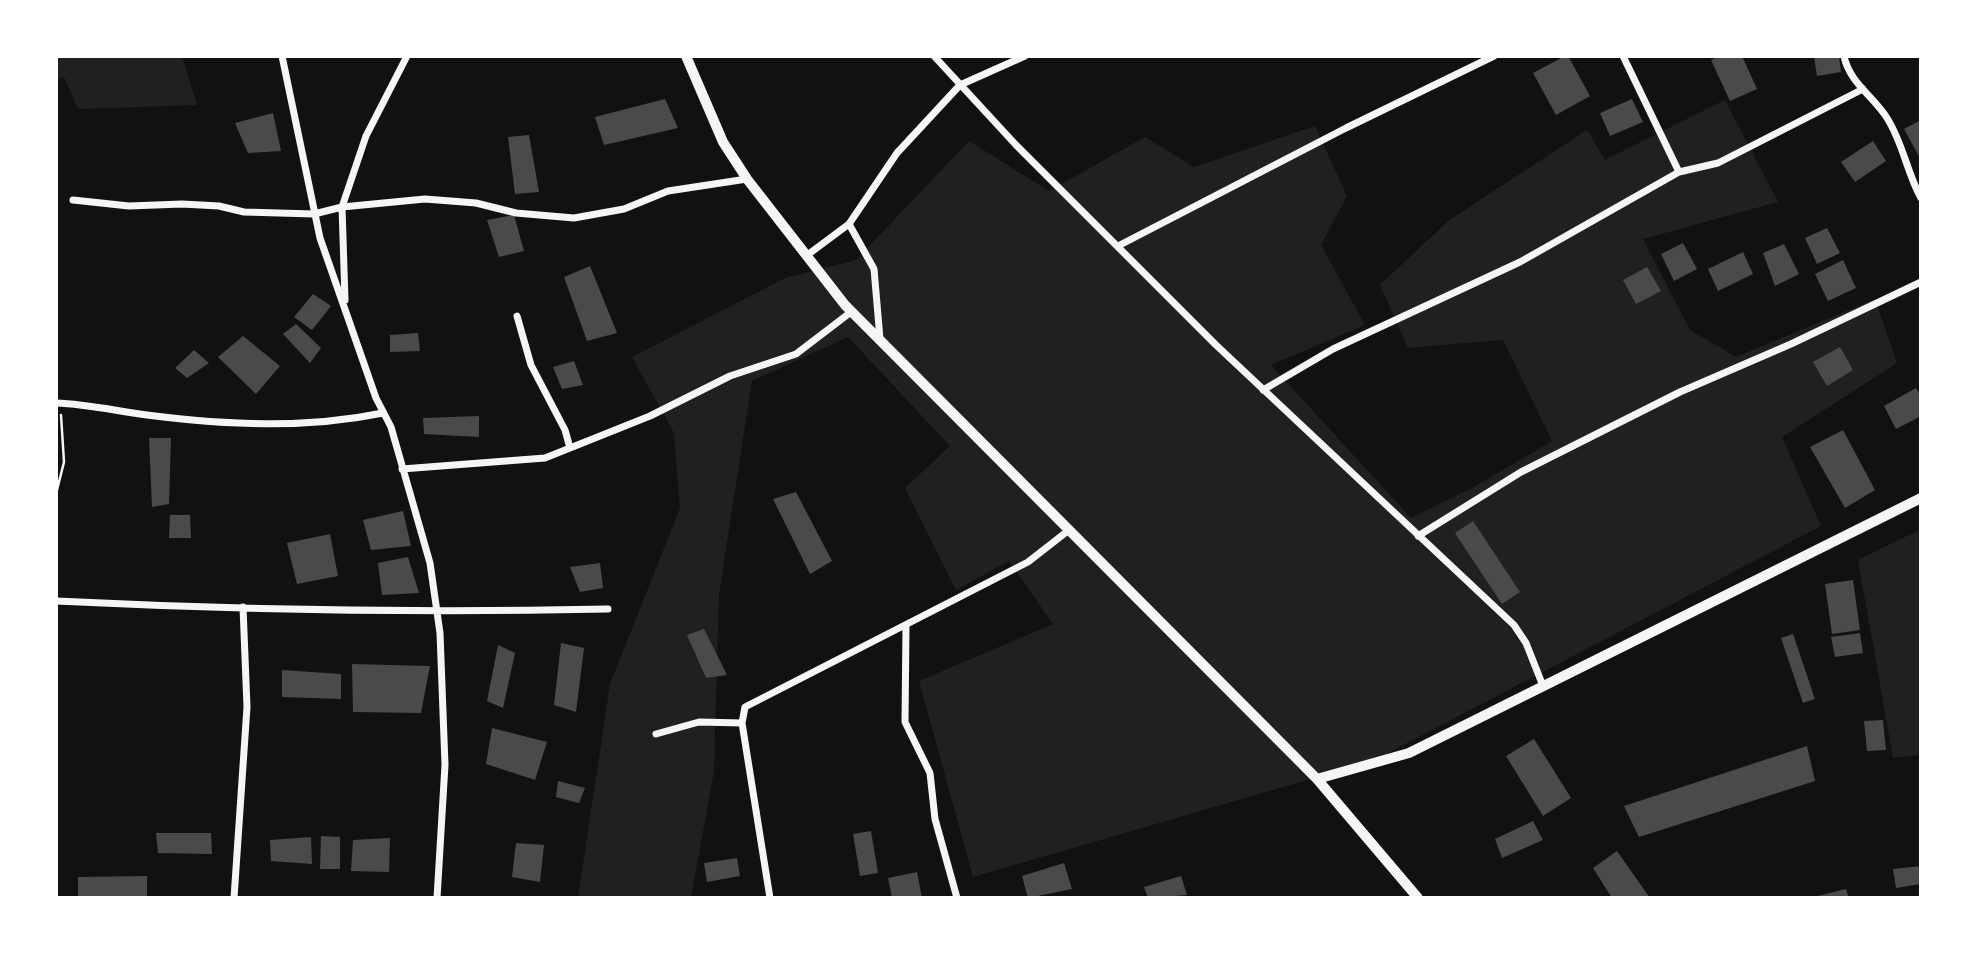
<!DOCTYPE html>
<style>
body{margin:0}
#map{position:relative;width:1977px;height:954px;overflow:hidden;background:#111;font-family:Figtree,sans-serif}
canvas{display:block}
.frame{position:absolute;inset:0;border:58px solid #fff;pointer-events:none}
</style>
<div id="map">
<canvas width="1977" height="954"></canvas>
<div class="frame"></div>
</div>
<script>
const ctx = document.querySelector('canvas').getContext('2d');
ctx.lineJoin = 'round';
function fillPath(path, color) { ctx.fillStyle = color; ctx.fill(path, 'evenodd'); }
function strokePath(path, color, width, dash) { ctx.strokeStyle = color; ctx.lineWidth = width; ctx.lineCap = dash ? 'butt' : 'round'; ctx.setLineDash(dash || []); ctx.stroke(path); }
fillPath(new Path2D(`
 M56,56H182L197,105L78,109L64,77L56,79Z
 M1725,100L1778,202L1643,239L1690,330L1736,357L1875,299L1897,363L1782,437L1821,526L1373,761L973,877L919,681L1053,624L1009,561L956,590L905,488L950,446L848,337L752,381L719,594L714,771L691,898H578L610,684L680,508L674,433L632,357L785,278L856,260L969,141L1049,191L1145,137L1194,167L1315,126L1347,196L1321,245L1365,325L1271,365L1411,518L1476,486L1552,441L1503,340L1408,348L1380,285L1448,221L1587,130L1605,160Z
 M1921,529V755L1893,758L1858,560Z`), '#202020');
fillPath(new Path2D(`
 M1565,56H1568L1590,96L1556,115L1533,73Z
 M1720,56H1742L1757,89L1730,101L1711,60Z
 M1814,56H1839L1841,72L1817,76Z
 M665,99L678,128L604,145L595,117Z
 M1632,99L1643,122L1610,136L1600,113Z
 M273,113L281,151L248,153L235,123Z
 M1921,120V160L1904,129Z
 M529,135L539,192L515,194L508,137Z
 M1873,141L1886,161L1855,182L1841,162Z
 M514,215L524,251L499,257L487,220Z
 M1827,228L1840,253L1817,264L1805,238Z
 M1683,243L1697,269L1674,281L1661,254Z
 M1784,244L1799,274L1775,286L1763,253Z
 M1743,252L1753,274L1718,291L1708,269Z
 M1843,260L1856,288L1828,301L1815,274Z
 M590,266L617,333L587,341L564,277Z
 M1647,267L1661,291L1636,304L1623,280Z
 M313,294L331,306L312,330L294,317Z
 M296,324L321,348L310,363L283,334Z
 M418,333L420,351L390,352V335Z
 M243,336L280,366L256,394L218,357Z
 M1840,347L1853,370L1827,386L1813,362Z
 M194,350L209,363L187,378L175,368Z
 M574,361L583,385L562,389L553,367Z
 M1916,388L1921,396V416L1896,429L1884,406Z
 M479,416V437L424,434L423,418Z
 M1843,430L1875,490L1845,508L1810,447Z
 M149,438H171L169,504L152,507Z
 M796,492L832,561L810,574L773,499Z
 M403,511L411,546L371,550L363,520Z
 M170,515H190L191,538H169Z
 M1473,521L1520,592L1502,604L1455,533Z
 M330,534L338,576L297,584L287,543Z
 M408,557L419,593L382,595L378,563Z
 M600,563L603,588L580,592L570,567Z
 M1853,580L1860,630L1832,634L1825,584Z
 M704,629L727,675L706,678L687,635Z
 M1860,633L1863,653L1835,657L1831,637Z
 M1793,634L1815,699L1803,703L1781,638Z
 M561,643L584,648L576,712L554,705Z
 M498,645L515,653L503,708L487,701Z
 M352,664L430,666L421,713L353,712Z
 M282,670L341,674V699L282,697Z
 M1883,720L1886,750L1867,751L1864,721Z
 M492,728L547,742L535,780L486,764Z
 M1534,739L1571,798L1543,816L1506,756Z
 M1807,746L1815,781L1639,837L1624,806Z
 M558,781L585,788L579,803L556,797Z
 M1533,821L1543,840L1502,858L1495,839Z
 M871,831L878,873L860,876L853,834Z
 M156,833H211L212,854L158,853Z
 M321,836L340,837V869H320Z
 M311,837L312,864L271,861L270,840Z
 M390,838L389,872L351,871L353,840Z
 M516,843L544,845L540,882L512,877Z
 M1617,851L1650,898H1612L1593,868Z
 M737,858L740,876L707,882L704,863Z
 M1064,863L1072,889L1028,898L1022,876Z
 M1921,866V884L1896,888L1893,869Z
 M917,872L922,898H892L888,878Z
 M147,876V898H78V877Z
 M1181,876L1187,895L1148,898L1144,887Z
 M1846,889L1849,898H1813V897Z`), '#4a4a4a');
strokePath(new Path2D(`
 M56,494L64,462L61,415`), '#f5f5f5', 2.5);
strokePath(new Path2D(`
 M282,56L320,238L376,398L391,427L430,563L440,633L445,765L437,898
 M934,56L1016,145L1216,345L1514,625L1526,643L1543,686
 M1623,56L1679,172L1718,163L1863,89
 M1844,56C1849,82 1874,97 1887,118C1903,143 1907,173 1921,198
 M73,200L129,206L182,204L219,206L244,212L314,214L342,207L425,199L476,203L516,213L574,218L624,209L668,191L747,179
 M849,224L874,269L880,339
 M1118,246L1346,128L1494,56
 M806,256L849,224L897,153L960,85L1025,56
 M345,300L342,207L366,136L407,56
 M517,316L531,365L565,430L570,448
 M1263,390L1333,349L1520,262L1679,172
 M56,403C86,404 117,411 147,415C226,425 305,429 383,413
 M402,469L545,458L650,416L730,376L796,354L851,312
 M1418,536L1521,472L1680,392L1791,344L1921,282
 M56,601C240,610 424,613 608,609
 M906,626L905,722L930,773L935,819L957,898
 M656,734L699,722L742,723
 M234,898L247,707L243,607
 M770,898L742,723L745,707L1028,562L1069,530`), '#f5f5f5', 7);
strokePath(new Path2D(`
 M686,56L723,142L747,179L845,305L1317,779L1418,898
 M1317,779L1409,753L1921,498`), '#f5f5f5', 10);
</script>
